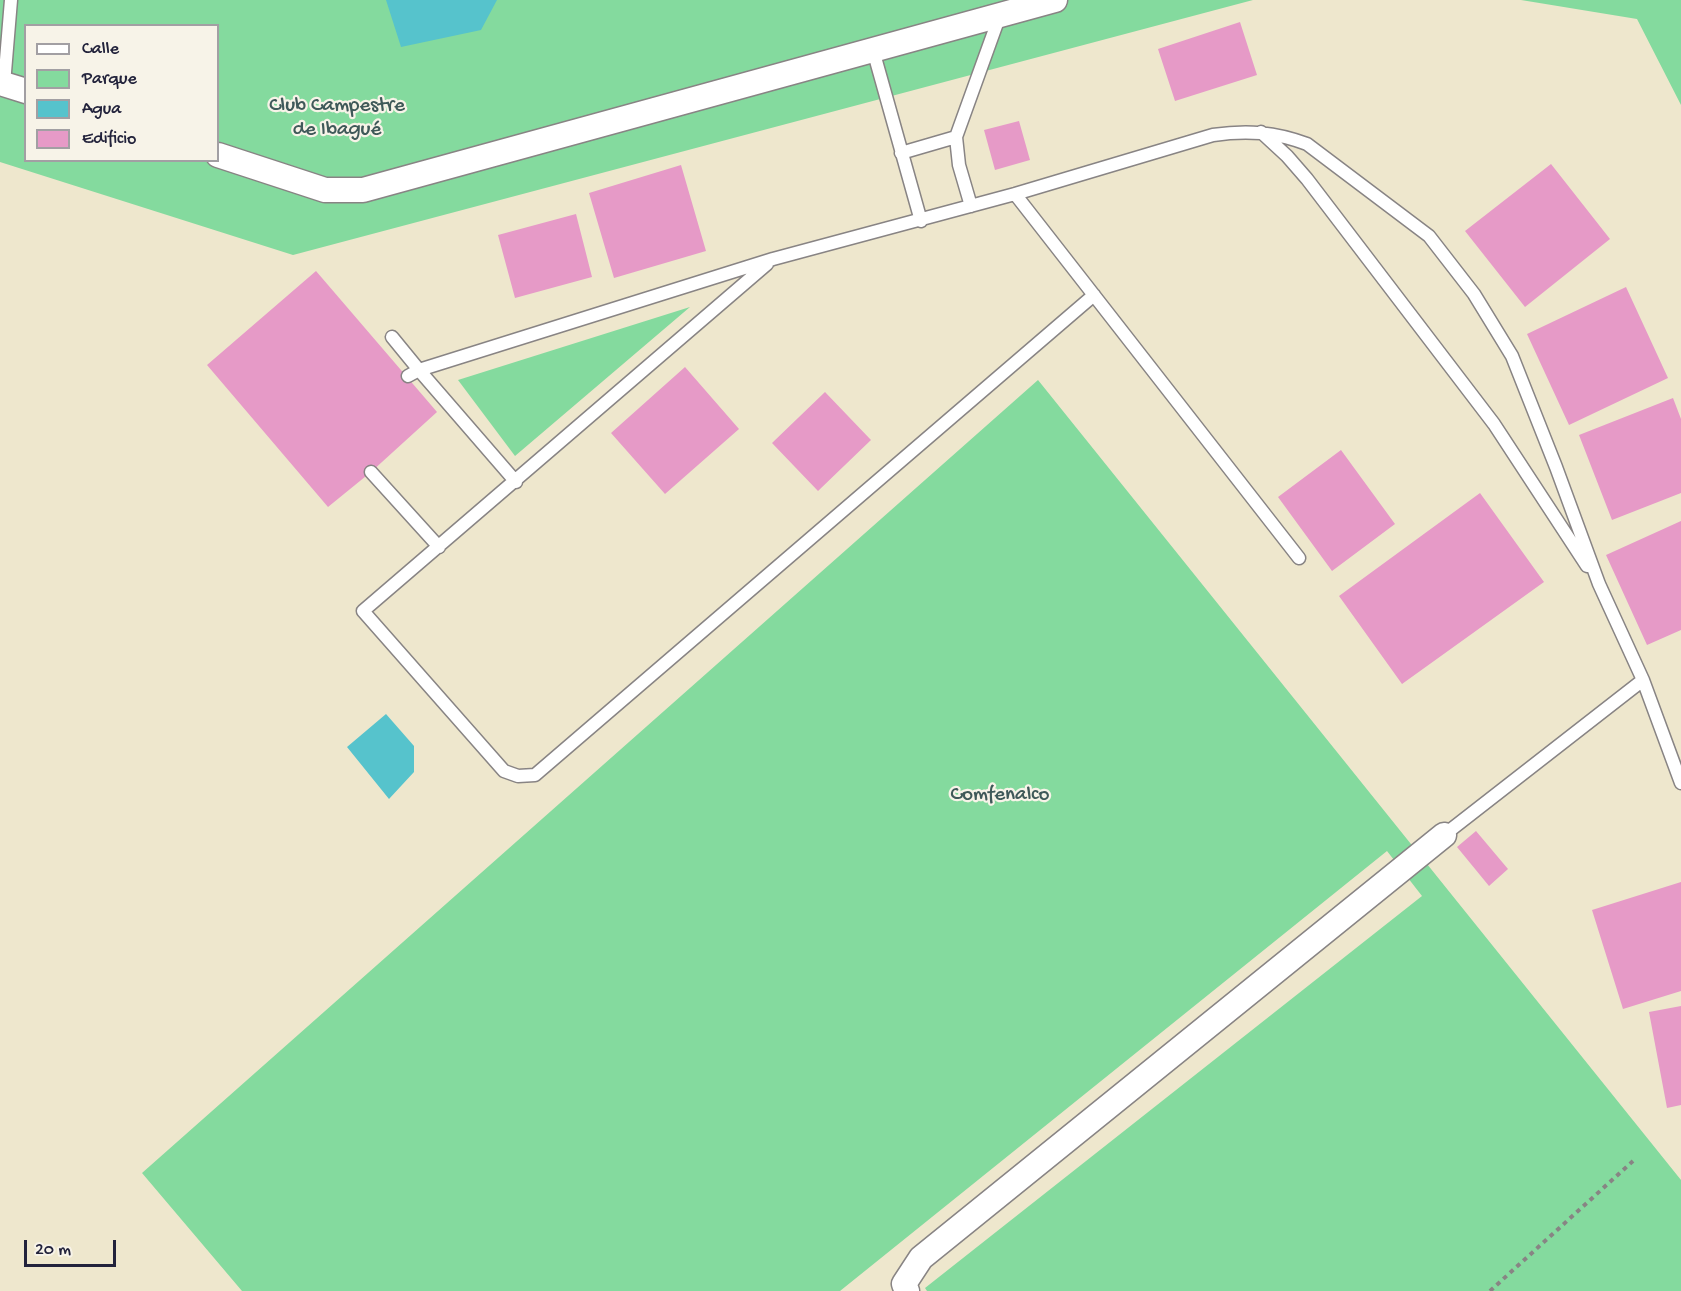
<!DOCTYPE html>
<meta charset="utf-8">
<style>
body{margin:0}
#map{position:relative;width:1681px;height:1291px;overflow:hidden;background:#eee7cd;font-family:"Gochi Hand",sans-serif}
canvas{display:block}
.legend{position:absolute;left:24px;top:24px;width:195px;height:138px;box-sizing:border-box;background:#f7f3e8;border:2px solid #a29fa3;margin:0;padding:8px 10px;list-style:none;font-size:18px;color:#22223b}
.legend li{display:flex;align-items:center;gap:12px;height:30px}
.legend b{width:30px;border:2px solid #a29fa3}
.scale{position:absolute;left:24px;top:1240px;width:92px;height:27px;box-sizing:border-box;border:3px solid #22223b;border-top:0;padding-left:8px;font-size:18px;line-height:21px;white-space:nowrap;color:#22223b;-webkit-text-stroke:4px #f7f3e8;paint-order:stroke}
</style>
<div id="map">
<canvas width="1681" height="1291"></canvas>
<ul class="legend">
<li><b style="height:8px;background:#fff"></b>Calle</li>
<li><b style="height:16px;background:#84da9e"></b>Parque</li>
<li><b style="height:16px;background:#56c3cc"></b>Agua</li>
<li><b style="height:16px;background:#e69ac7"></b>Edificio</li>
</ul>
<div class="scale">20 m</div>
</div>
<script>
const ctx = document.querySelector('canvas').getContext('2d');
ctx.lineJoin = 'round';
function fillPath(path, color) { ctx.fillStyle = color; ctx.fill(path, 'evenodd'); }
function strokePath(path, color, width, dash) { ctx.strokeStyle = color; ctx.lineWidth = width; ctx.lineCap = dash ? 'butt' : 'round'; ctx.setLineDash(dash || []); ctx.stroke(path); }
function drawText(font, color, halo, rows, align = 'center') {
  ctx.font = font + ' "Gochi Hand",sans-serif'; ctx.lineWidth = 4.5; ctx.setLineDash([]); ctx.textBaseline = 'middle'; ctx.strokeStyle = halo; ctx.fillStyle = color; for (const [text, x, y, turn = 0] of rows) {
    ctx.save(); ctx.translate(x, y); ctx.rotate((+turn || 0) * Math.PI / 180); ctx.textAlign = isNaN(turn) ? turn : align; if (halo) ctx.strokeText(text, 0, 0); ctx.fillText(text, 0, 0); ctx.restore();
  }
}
fillPath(new Path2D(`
 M0,0H1253L293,255L0,162ZM26,26H218V160H26Z
 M1521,0H1681V105L1637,19Z
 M690,307L515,456L458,380Z
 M1038,380L1681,1180V1291H927L925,1288L1422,896L1387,851L840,1291H242L142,1173Z`), '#84da9e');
fillPath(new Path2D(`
 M386,0H497L481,30L401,47Z
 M386,714L414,746V772L389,799L347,747Z`), '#56c3cc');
fillPath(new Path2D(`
 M1240,22L1257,75L1175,101L1158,49Z
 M1019,121L1030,160L995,170L984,130Z
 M1551,164L1610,239L1525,307L1465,231Z
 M681,165L706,251L614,278L589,193Z
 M576,214L592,277L515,298L498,235Z
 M316,271L437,412L371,472L328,507L207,365Z
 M1626,287L1668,378L1569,425L1527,334Z
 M685,367L739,429L665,494L611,433Z
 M825,392L871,440L818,491L772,443Z
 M1673,398L1681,419V493L1612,520L1579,435Z
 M1341,450L1395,524L1332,571L1278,497Z
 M1480,493L1544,582L1402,684L1339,596Z
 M1681,521V630L1647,645L1606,555Z
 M1476,831L1508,869L1489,886L1457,847Z
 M1681,882V991L1623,1009L1592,910Z
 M1681,1006V1105L1667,1108L1649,1012Z`), '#e69ac7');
const service = new Path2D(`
 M873,50L921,221
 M4,84L11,0
 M1261,132L1287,156L1307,179L1494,424L1587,566
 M901,153L956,137
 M1015,194L1299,558
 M971,206L959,165L956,137L1000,15
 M767,264L363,611L504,771L518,776L535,775L1094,295
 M392,337L419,370L408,376
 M371,472L439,547
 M516,482L419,370L773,259L1015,194L1213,135C1247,130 1275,132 1307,144L1429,236L1474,294L1512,356L1556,467L1599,584L1643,680L1681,783
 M1444,835L1643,680`);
const minor = new Path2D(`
 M0,83L26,91
 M218,155L325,190H363L1055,0
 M907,1291L904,1284L921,1258L1444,835`);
strokePath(service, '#888484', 15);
strokePath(minor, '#888484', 27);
strokePath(new Path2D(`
 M1490,1291L1633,1161`), '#888484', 4, [4.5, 4.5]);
strokePath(service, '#fff', 12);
strokePath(minor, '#fff', 24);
drawText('21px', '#3f5959', '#f7f3e8', [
 ["Club Campestre",337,107],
 ["de Ibagué",337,131],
 ["Comfenalco",1000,796]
]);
</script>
